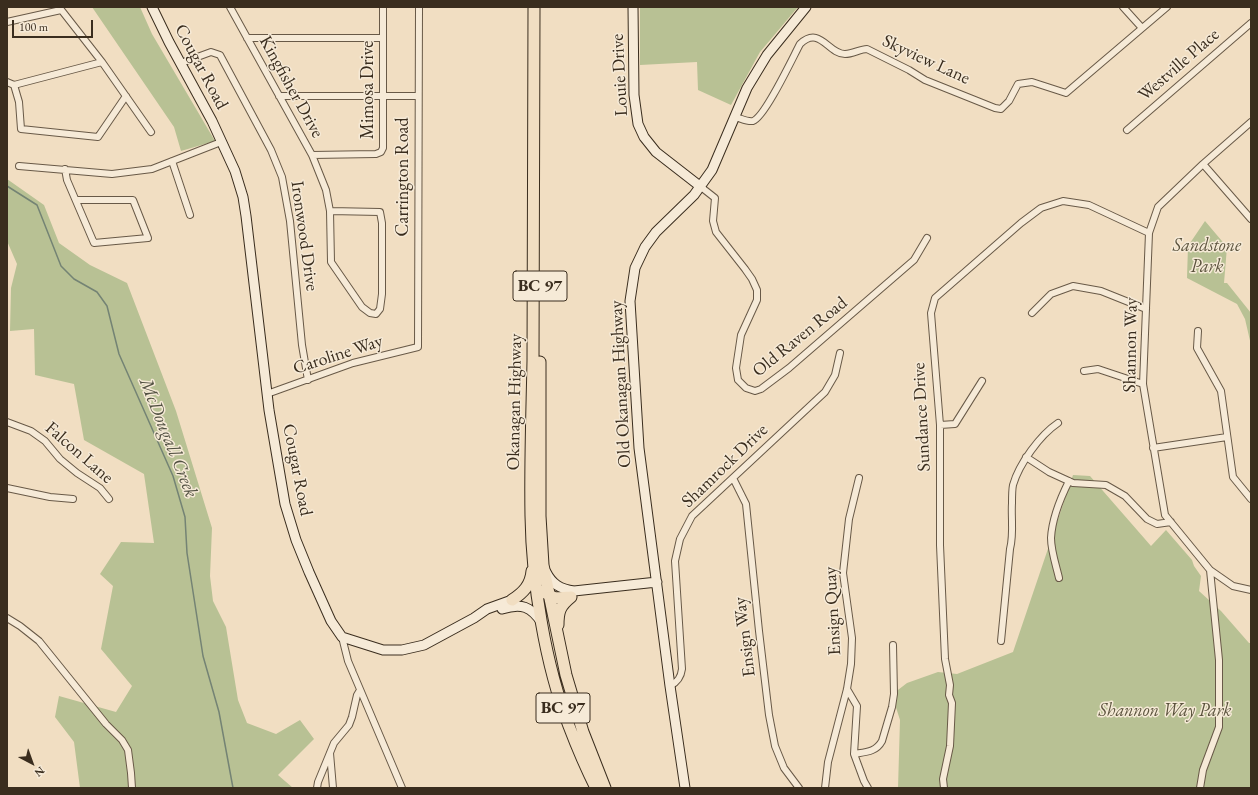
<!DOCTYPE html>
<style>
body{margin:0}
#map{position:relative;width:1258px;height:795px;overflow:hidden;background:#f1dec2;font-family:"EB Garamond",serif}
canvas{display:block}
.frame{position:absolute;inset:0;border:8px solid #3a2d1e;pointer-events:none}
.north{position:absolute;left:12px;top:743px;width:40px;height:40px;-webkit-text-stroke:3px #f6ead7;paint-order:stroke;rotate:139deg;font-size:11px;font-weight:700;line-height:16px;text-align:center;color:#3a2d1e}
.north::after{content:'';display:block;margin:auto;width:14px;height:18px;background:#3a2d1e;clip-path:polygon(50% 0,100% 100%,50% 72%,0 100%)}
.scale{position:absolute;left:12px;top:20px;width:81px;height:18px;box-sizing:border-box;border:2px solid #3a2d1e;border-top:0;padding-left:5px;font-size:12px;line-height:14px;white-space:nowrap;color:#3a2d1e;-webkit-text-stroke:3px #f6ead7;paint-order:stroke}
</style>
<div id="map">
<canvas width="1258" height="795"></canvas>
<div class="frame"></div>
<div class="north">N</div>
<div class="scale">100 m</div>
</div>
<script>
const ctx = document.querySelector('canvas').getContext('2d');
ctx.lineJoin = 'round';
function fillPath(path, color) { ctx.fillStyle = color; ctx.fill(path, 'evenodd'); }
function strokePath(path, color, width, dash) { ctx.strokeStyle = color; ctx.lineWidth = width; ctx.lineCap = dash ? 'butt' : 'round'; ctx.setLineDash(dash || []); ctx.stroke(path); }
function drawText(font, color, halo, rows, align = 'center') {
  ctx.font = font + ' "EB Garamond",serif'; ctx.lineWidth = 3; ctx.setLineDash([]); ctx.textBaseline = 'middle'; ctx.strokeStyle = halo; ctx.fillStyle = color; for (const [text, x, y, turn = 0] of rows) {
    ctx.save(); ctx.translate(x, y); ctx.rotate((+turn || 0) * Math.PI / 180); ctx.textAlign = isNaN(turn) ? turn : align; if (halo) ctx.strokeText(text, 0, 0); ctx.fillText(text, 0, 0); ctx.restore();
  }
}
fillPath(new Path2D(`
 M92,7H140L152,34L215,141L181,151L174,127Z
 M640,7H798L760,52L731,105L698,90L697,62L640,65Z
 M7,179L44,205L59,243L90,265L127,283L176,411L212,528L210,576L213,601L226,627L238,700L247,723L276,734L300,720L314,739L278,775L293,788H80L74,742L55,717L59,696L116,712L132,686L101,649L113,586L100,574L121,542L154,543L144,474L84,440L74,384L35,375L34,329L10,331L11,288L17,264L7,241Z
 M1205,221L1227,247L1224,283H1227L1251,313V345L1245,319L1237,304L1187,278L1188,246Z
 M1073,475L1090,476L1151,546L1166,530L1192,560L1194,566L1201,576L1199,591L1221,611L1249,643H1251V788H898L900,720L893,698L894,693L907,683L938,672L957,674L1013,652Z`), '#b8c194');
strokePath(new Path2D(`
 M7,186L37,205L61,266L74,279L97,292L107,306L119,354L173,476L185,517L187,553L203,656L219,712L233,788`), '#748374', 1.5);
const street = new Path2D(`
 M59,7L102,62L151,132
 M230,7L312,155L326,190L330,211L380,212L382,223V294L380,309L376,314L370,313L362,307L331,262L330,211
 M1123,7L1142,28
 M7,22L61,10
 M247,38H383
 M181,63L211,52L220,55L271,150L282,177L290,221L302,345L308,380
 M7,82L14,85L19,102L21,129L98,137L126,96
 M14,85L102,62
 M279,96H418
 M735,117C740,118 747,122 753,121C765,117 793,57 800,44C820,25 828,54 845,54C853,54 860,49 867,49L909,70L925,80L995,108L1001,109L1009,101L1018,84L1032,82L1066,93L1167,7
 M1251,122L1203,164L1158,207L1149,233L1143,384L1165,515L1210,570L1233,586L1251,590
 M1127,130L1251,23
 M312,155L376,154L381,152L383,148V7
 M172,161L190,215
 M1203,164L1251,219
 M19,166L112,174L152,169L221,142
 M65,169L67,180L94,243L148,238L133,200H76
 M701,187L715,198L713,221L716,232L745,269L752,279L757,290V300L741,335L736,368L738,380L746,388L755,391L761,389L789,368L914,260L927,238
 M1032,313L1051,294L1073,286L1101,291L1146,309
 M1198,331L1197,348L1221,391L1233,477L1251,499
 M1084,371L1098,369L1143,384
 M267,394L353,363L418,347L419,7
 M7,422L31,431L45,441L60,459L77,473L100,488L109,499
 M940,425L955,424L982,381
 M1153,448L1227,437
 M1026,457L1049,472L1073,483L1106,485L1125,496L1147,519L1157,524L1171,522
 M733,478L746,504L759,631L769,715L775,746L784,768L799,788
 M7,488L50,497L73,499
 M1059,578C1056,565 1051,551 1051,538C1052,519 1061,497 1069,481
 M7,618L20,626L39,641L106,724L122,740L128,750L131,773L132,788
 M342,637L348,661L402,788
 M1001,641L1010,549C1014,534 1011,518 1012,503C1012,497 1012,490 1013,485C1019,464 1040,435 1058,423
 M670,686C678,682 681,677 682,669L675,561L680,539L692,516L825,392L835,375L840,353
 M847,689L857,706L854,754L864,781L868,788
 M330,753L333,788
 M854,754C866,752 876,752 882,741L892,707L894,694L893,645
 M317,788L318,782L334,743L349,725L352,717L357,695L360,690
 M825,788L828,762L847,689L851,664L852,638L843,573L849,519L859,478
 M944,788L943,779L950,746L952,703L949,695L950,685L945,659L940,545V425L931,313L935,298L1021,223L1041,208L1063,201L1089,205L1149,233
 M1200,788L1203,770L1219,727V660L1210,570`);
const secondary = new Path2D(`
 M152,7L169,42L212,121L235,171L243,197L246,216L269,410L285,504L296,540L309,572L331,621L342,637L383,650H402L424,645L474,618L487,609L512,600
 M633,7L634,95L638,124L644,137L656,152L701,187
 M546,572C552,584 560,589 574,591L657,582
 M502,609C521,603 531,606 542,623
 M685,788L670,686L639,448L630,301L635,268L645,247L656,232L694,195L712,170L747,88L767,55L806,7`);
const highway = new Path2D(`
 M534,7C534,125 534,243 533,361C532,412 530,464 531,516C532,582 545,664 569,726C577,747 586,768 596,788
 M540,362V516L543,565L566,675L583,732L605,788
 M544,591C552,600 560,598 571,597
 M512,600C523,593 531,585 532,571
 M558,625C558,611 560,606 571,597`);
strokePath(street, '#685947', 8);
strokePath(secondary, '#3a2d1e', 11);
strokePath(highway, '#3a2d1e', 13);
strokePath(street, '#f6ead7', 6);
strokePath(secondary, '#f6ead7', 9);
strokePath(highway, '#f1dec2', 11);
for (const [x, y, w] of [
 [540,286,54],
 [563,708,54]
]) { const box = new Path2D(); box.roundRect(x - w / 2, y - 15, w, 30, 3); ctx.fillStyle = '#f6ead7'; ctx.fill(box); strokePath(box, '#3a2d1e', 1); }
drawText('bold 17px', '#3a2d1e', null, [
 ["BC 97",540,286],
 ["BC 97",563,708]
]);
drawText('18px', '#3a2d1e', '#f6ead7', [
 ["Skyview Lane",926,60,25],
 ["Westville Place",1179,65,-41],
 ["Cougar Road",201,67,62],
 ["Louie Drive",620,75,-93],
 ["Kingfisher Drive",291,87,61],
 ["Mimosa Drive",368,90,-90],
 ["Carrington Road",403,177,-90],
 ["Ironwood Drive",304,236,82],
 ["Old Raven Road",800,337,-39],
 ["Shannon Way",1131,345,-89],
 ["Caroline Way",338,355,-18],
 ["Old Okanagan Highway",621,384,-93],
 ["Okanagan Highway",515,402,-89],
 ["Sundance Drive",922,417,-93],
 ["Falcon Lane",79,453,41],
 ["Shamrock Drive",725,466,-44],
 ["Cougar Road",297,470,79],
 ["Ensign Quay",833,611,-93],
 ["Ensign Way",745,637,-97]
]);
drawText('italic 18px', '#5a523c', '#f6ead7', [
 ["Sandstone",1207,246],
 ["Park",1207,267],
 ["Shannon Way Park",1165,711]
]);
drawText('italic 19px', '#525142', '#f6ead7', [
 ["McDougall Creek",168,438,68]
]);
</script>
